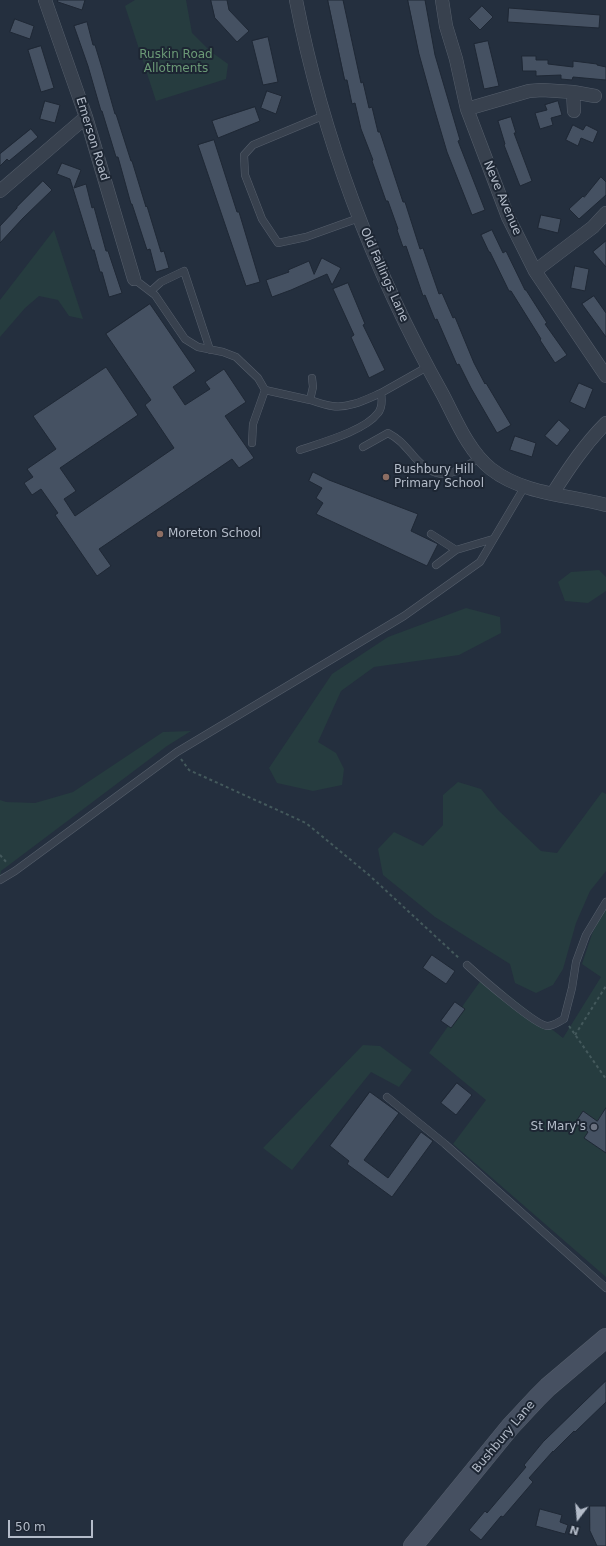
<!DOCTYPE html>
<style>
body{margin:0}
#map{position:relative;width:606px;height:1546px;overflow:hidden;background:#242f3e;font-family:"DejaVu Sans",sans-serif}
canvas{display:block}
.north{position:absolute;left:558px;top:1498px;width:40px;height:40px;-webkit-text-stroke:3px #1d2633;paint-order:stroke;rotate:196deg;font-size:11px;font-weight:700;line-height:16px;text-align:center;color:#b4bcc9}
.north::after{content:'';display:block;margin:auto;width:14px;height:18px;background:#b4bcc9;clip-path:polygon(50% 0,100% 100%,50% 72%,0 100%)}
.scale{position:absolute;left:8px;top:1520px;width:85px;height:18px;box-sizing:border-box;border:2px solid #b4bcc9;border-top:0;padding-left:5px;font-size:12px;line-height:14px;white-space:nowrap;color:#b4bcc9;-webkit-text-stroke:3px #1d2633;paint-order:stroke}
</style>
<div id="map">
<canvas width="606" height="1546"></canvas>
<div class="north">N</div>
<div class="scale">50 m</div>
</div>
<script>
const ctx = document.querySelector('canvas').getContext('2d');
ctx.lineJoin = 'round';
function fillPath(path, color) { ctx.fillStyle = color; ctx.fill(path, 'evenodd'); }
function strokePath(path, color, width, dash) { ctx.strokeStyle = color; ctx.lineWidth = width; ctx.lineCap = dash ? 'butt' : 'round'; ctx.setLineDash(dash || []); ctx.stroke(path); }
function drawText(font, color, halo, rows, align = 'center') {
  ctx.font = font + ' "DejaVu Sans",sans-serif'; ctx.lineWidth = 4; ctx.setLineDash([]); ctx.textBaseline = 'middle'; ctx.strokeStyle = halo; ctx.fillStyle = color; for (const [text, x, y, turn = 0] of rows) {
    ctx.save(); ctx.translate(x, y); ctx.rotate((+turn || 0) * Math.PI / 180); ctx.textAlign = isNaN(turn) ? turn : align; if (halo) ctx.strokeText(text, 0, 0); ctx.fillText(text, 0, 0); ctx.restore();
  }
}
fillPath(new Path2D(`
 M135,0H186L192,33L210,51L228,64L226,79L156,101L125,6Z
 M54,230L83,319L69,316L58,300L39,296L25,308L0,337V300Z
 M599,570L606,577V591L588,603L565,601L558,582L571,572Z
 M466,608L500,617L501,633L459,655L374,667L341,691L318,742L336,753L344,769L342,785L313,791L277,783L269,768L332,674L388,637Z
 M191,731L167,746L1,871L0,878V800L6,802L35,803L73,792L163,732Z
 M458,782L481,789L498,810L541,851L557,853L602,792L606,794V871L590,891L576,923L563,969L553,985L536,993L515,983L510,964L435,917L383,875L378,849L394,832L423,846L443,825V795Z
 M606,906V1277L453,1144L486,1100L429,1053L484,976L563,1038L601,977L582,964L592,934Z
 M363,1045L380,1046L412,1070L399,1087L371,1072L292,1170L263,1148Z`), '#263c3f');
const building = new Path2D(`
 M58,0H85L82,10L58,2Z
 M211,0H227L229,10L249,31L237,42L215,18Z
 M328,0H343L361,83L363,82L369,108L372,107L378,132H380L403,202H405L420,249L423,248L439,294L442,293L453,318L455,317L474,363L485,384L486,383L511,425L497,433L471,388L459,364L457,365L437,319L435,320L425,295L423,296L406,246L403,247L397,230L398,229L388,201H386L372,161L373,160L361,129L355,103L352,104L347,80H345Z
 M408,0H425L435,55L460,140L458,141L485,210L472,215L447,152L434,108L419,54Z
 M482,6L493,17L480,30L469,19Z
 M509,8L600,15L599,28L508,22Z
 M15,19L34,26L30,39L10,32Z
 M87,22L93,45H95L102,68L115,114H116L131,161H132L146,207L147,206L161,252L164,251L169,268L156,272L150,249L147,250L132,204H131L118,157H116L102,111H101L88,66L74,26Z
 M268,37L278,82L263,85L252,41Z
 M488,41L499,86L484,89L474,44Z
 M41,46L54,88L41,92L28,50Z
 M522,56H536V60H548V64L573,67V61L597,64V65L606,67V80L573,77L572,80L561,79V75L536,76V71H523Z
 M267,91L282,96L276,114L261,108Z
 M45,101L60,105L55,123L40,119Z
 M558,101L562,115L551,118L553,125L540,129L535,113L547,110L545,105Z
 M255,107L260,121L218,138L212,121Z
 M511,117L516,133H514L532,181L520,186L504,145L505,144L498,121Z
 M573,125L583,130L586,125L598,131L593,143L581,138L578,146L566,140Z
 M31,129L38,137L9,161L7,159L0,166V154Z
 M214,140L237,212H239L260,282L246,286L198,145Z
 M62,163L81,170L74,188L86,184L92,208L94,207L106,251H108L122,293L109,297L102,272H100L94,250H92L70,179L57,174Z
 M601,177L606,182V195L579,219L569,209L583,196L584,197Z
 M43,181L52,190L23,218L0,243V226L17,208V207Z
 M541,215L561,219L558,233L538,228Z
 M492,230L503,253L506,251L525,290H526L547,323L545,324L567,355L555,363L540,340L541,339L511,291H509L490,252H489L481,235Z
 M606,241V267L593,252Z
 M322,258L341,268L332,285L327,274L291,290L272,297L266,280L289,272L288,270L309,261L314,274Z
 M575,266L589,269L585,291L571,288Z
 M348,283L365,324L363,325L385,370L369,378L351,337L354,335L333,289Z
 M594,296L606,313V337L582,304Z
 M150,304L196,371L173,387L185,405L210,389L205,382L224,369L246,402L225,416L254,458L239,468L232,459L99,549L111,566L97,576L55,515L58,513L41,489L32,495L24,483L33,477L27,469L56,449L33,416L106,367L138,415L60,468L76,491L64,499L75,516L174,448L145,405L151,400L106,334Z
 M579,383L593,389L585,409L570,402Z
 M559,420L570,430L557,446L545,436Z
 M515,436L536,443L532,457L510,450Z
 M313,472L329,480L418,514L411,531L438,544L427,566L316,514L323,503L316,498L322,488L309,481Z
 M432,955L455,971L446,984L423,968Z
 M455,1002L465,1009L451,1028L441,1021Z
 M457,1083L472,1095L456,1115L441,1103Z
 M370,1092L399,1113L364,1160L388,1178L421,1132L433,1141L392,1197L347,1164L349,1161L330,1146Z
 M606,1108V1153L584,1138L588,1132L575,1123L583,1111L597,1121Z
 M606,1381V1402L575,1432L574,1431L553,1452V1451L529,1478L533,1482L503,1517L501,1516L481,1540L469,1530L485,1511L487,1513L526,1467L524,1465L543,1442Z
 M590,1506H606V1546H597L590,1531Z
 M540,1509L562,1515L560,1522L568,1525L565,1534L536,1526Z`);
fillPath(building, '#455162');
strokePath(building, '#1f2835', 1);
const lane = new Path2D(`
 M325,115L253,145L244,155L245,175L262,219L278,243L306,237L359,218
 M134,279L155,295L185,339L198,347L223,352L236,357L258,378L265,390L253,424L252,443
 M151,291L161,282L184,271L210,350
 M265,390L310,400L313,387L312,378
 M310,400C317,402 324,405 332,406C348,409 367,399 381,393
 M363,447L388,433C399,439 403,444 411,453C435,483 451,477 479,458
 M300,450C320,443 365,431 378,413C382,408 382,399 381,393L427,367
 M431,534L456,550
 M436,565L456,550L493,539
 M0,880L15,871L177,752L404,616L480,562L525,486
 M467,965C479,976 535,1025 547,1026C554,1026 558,1022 564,1019L572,988L576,962L586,935L606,902
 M387,1097L445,1144L606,1288`);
const street = new Path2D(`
 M45,0L86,117L134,279
 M296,0C323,139 374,272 443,395C456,420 469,452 491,469C523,494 568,495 606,505
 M442,0L446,26L456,59L467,109L508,217L535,271L606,376
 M573,92L595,96
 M467,109L529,91L542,90L573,92L574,111
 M0,191L86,117
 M535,271L593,227L606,213
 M553,493C569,468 585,444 606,423`);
const secondary = new Path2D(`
 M413,1546L510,1427L537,1398L548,1387L606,1338`);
strokePath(lane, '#565f6c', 8);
strokePath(street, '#565f6c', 14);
strokePath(secondary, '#565f6c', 20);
strokePath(new Path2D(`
 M181,759L189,770L306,823L369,875L460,959
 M0,855L8,864
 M569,1026L606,1079
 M575,1035L606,986`), '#44595c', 2, [3, 3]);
strokePath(lane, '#38414e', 7);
strokePath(street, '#38414e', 13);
strokePath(secondary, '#465061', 19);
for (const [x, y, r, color] of [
 [386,477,4,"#8d6e63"],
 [160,534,4,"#8d6e63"],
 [594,1127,4,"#6b7280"]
]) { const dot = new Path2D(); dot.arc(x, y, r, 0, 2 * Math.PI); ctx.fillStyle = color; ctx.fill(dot); strokePath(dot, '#1d2633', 1.5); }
drawText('12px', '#6b9a76', '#1d2633', [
 ["Ruskin Road",176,55],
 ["Allotments",176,69]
]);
drawText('12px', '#b4bcc9', '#1d2633', [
 ["Emerson Road",92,139,73],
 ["Neve Avenue",502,198,67],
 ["Old Fallings Lane",384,275,66],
 ["Bushbury Lane",504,1437,-50]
]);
drawText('12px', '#b4bcc9', '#1d2633', [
 ["Bushbury Hill",394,470],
 ["Primary School",394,484],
 ["Moreton School",168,534],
 ["St Mary's",586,1127,"right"]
], 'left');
</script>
